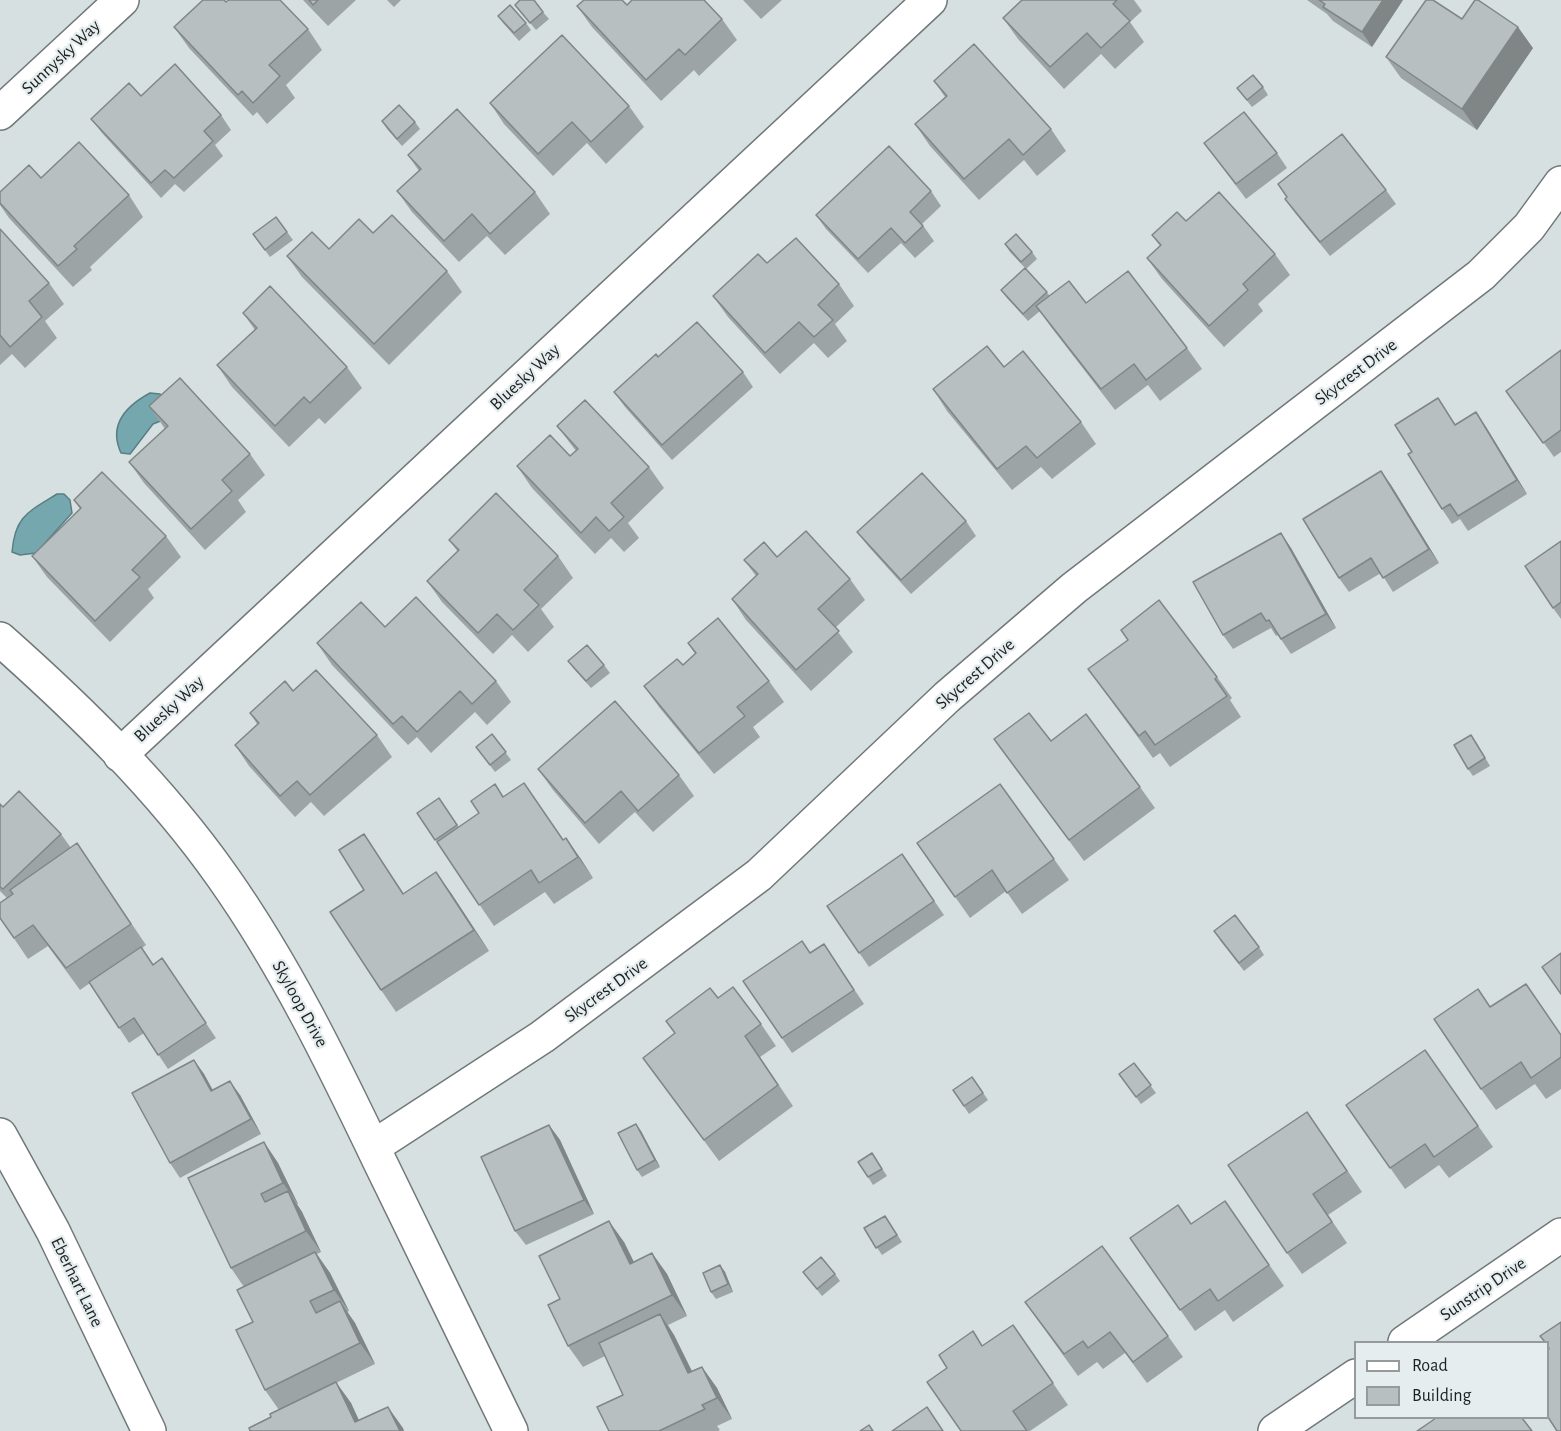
<!DOCTYPE html>
<style>
body{margin:0}
#map{position:relative;width:1561px;height:1431px;overflow:hidden;background:#d7e0e1;font-family:"Alegreya Sans",sans-serif}
canvas{display:block}
.legend{position:absolute;left:1354px;top:1341px;width:195px;height:78px;box-sizing:border-box;background:#e5edee;border:2px solid #959b9c;margin:0;padding:8px 10px;list-style:none;font-size:18px;color:#1d2020}
.legend li{display:flex;align-items:center;gap:12px;height:30px}
.legend b{width:30px;border:2px solid #959b9c}
</style>
<div id="map">
<canvas width="1561" height="1431"></canvas>
<ul class="legend">
<li><b style="height:8px;background:#fff"></b>Road</li>
<li><b style="height:16px;background:#b7bfc0"></b>Building</li>
</ul>
</div>
<script>
const ctx = document.querySelector('canvas').getContext('2d');
ctx.lineJoin = 'round';
function fillPath(path, color) { ctx.fillStyle = color; ctx.fill(path, 'evenodd'); }
function strokePath(path, color, width, dash) { ctx.strokeStyle = color; ctx.lineWidth = width; ctx.lineCap = dash ? 'butt' : 'round'; ctx.setLineDash(dash || []); ctx.stroke(path); }
function drawText(font, color, halo, rows, align = 'center') {
  ctx.font = font + ' "Alegreya Sans",sans-serif'; ctx.lineWidth = 4.5; ctx.setLineDash([]); ctx.textBaseline = 'middle'; ctx.strokeStyle = halo; ctx.fillStyle = color; for (const [text, x, y, turn = 0] of rows) {
    ctx.save(); ctx.translate(x, y); ctx.rotate((+turn || 0) * Math.PI / 180); ctx.textAlign = isNaN(turn) ? turn : align; if (halo) ctx.strokeText(text, 0, 0); ctx.fillText(text, 0, 0); ctx.restore();
  }
}
const water = new Path2D(`
 M150,393L160,394L168,400L163,420L153,424L130,454L121,453C108,425 126,406 150,393Z
 M57,494H64L70,500L72,513L36,553L20,555L12,552C15,516 28,512 57,494Z`);
fillPath(water, '#75a7af');
strokePath(water, '#5b7e84', 1.5);
const minor = new Path2D(`
 M0,113L122,0
 M0,639C80,710 160,788 222,876C285,965 332,1062 379,1160C423,1250 467,1341 511,1431
 M120,755L930,0
 M0,1135L53,1231L149,1431
 M373,1147L542,1037L759,875L947,697L1074,588L1481,275L1529,227L1561,183
 M1405,1342L1561,1235
 M1275,1431L1356,1376`);
strokePath(minor, '#717879', 36);
strokePath(minor, '#fff', 33);
fillPath(new Path2D(`
 M303,0H356L328,26Z
 M387,0H401L394,7Z
 M743,0H782L761,19Z
 M1022,0H1134L1142,11L1130,22L1144,42L1115,69L1101,54L1064,89L1018,39L1003,18Z
 M1307,0H1403L1372,47L1333,21L1327,14Z
 M226,2L308,29L322,50L286,85L295,98L267,124L257,112L253,116L189,48L174,27Z
 M515,5L543,12L549,19L536,30Z
 M627,5L722,19L737,40L699,76L694,70L661,101L592,27L577,6Z
 M498,16L526,23L531,30L519,41L503,23Z
 M1462,19L1533,48L1477,130L1401,78L1386,57Z
 M934,81L1051,129L1066,151L1037,176L1024,160L979,200L930,146L915,124L945,97Z
 M1263,87L1268,95L1252,107L1237,88Z
 M141,96L221,115L231,130L215,145L223,156L184,192L175,184L161,198L102,133L91,119Z
 M490,103L629,106L644,127L606,164L587,143L553,176L504,124Z
 M382,121L415,122L420,129L402,146L387,129Z
 M1204,143L1277,153L1287,168L1246,199Z
 M408,155L535,192L550,214L505,255L487,236L459,262L412,212L397,191L419,171Z
 M41,178L129,195L143,217L90,267L92,270L73,287L9,218L0,205V192Z
 M1278,184L1386,190L1396,204L1330,256L1295,213L1285,199L1287,197Z
 M931,191L941,206L922,224L934,241L915,258L901,243L868,273L826,229L816,215Z
 M276,217L293,240L270,257L253,234Z
 M1186,221L1275,254L1290,275L1258,304L1263,311L1224,347L1162,279L1147,258L1160,246L1152,235Z
 M0,229L49,283L64,304L45,321L57,338L25,368L12,354L0,365Z
 M373,233L447,271L462,292L389,365L302,277L287,256L329,249Z
 M1005,244L1032,252L1037,259L1026,269L1050,296L1086,303L1187,348L1202,369L1160,401L1148,385L1115,410L1051,327L1040,311L1028,321L1006,297L1001,290L1025,268L1010,252Z
 M767,263L839,284L854,306L835,324L847,341L828,358L814,343L780,374L728,317L713,296Z
 M243,313L347,367L362,388L325,424L319,418L289,447L232,387L217,365L255,330Z
 M1561,350V452L1554,457L1506,391Z
 M658,357L743,372L753,387L672,460L625,407L614,392Z
 M1004,367L1081,422L1096,444L1052,479L1041,467L1012,490L947,411L933,389Z
 M1438,398L1455,425L1486,427L1527,494L1468,531L1460,519L1452,524L1442,509L1412,452Z
 M149,406L250,454L265,475L238,500L246,512L205,550L144,483L129,462L165,429Z
 M557,426L649,467L664,488L628,523L639,538L624,552L611,538L595,554L532,488L517,466L570,456L576,451Z
 M1381,471L1391,485L1439,563L1393,592L1381,573L1349,592L1339,578Z
 M74,500L166,536L181,557L148,589L154,598L110,642L47,577L32,556L80,509Z
 M966,521L976,536L911,594L868,546L857,532Z
 M1281,533L1291,548L1336,628L1291,654L1278,635L1276,636L1271,628L1233,649L1223,635Z
 M449,540L558,556L573,578L541,609L554,627L528,652L512,635L493,654L442,602L427,581L458,552Z
 M1561,541V619L1553,608Z
 M777,557L850,579L865,600L835,628L853,652L811,691L746,620L732,599L756,576L744,560Z
 M385,627L496,681L511,702L487,725L475,712L431,753L417,737L408,745L332,665L317,643Z
 M688,643L769,681L784,702L753,727L760,737L714,774L659,707L644,686L683,665L695,654Z
 M568,661L604,665L610,673L591,688L573,668Z
 M1088,669L1217,677L1232,698L1230,700L1241,717L1170,767L1160,753L1153,758Z
 M293,691L377,735L392,757L324,816L311,802L295,817L249,766L235,745L257,724L250,713Z
 M492,734L511,760L495,772L476,747Z
 M994,739L1051,741L1140,787L1155,808L1084,861Z
 M1476,742L1490,766L1473,776L1468,769Z
 M538,769L679,775L694,796L653,832L635,812L599,844L553,790Z
 M1000,784L1069,880L1022,914L1006,891L970,918L917,843Z
 M504,796L563,840L566,838L593,878L554,904L545,892L494,926L417,813L439,798L459,827Z
 M0,804L3,807L61,834L71,848L92,865L146,945L142,948L153,964L162,958L216,1038L168,1069L144,1033L129,1043L90,983L80,990L48,946L28,959L0,918L7,898L0,891Z
 M364,834L404,894L451,893L489,951L396,1012L381,990L364,890Z
 M902,854L944,915L869,967L827,906Z
 M1219,939L1259,947L1264,955L1244,971Z
 M834,959L864,1004L792,1053L743,981Z
 M718,998L761,1024L776,1046L760,1057L793,1106L719,1161L643,1058L675,1034L666,1021Z
 M1491,1007L1561,1034V1089L1546,1099L1535,1084L1496,1110L1481,1089Z
 M1425,1050L1493,1147L1449,1178L1439,1165L1405,1189L1346,1105Z
 M194,1060L204,1074L213,1090L240,1095L261,1134L180,1178L170,1163Z
 M1134,1063L1156,1093L1141,1104L1119,1074Z
 M972,1077L988,1100L969,1114L953,1090Z
 M636,1124L641,1131L660,1167L642,1177L637,1170Z
 M549,1125L560,1140L594,1214L526,1245L515,1231Z
 M1322,1133L1362,1192L1328,1215L1347,1243L1302,1274L1287,1253Z
 M264,1142L278,1163L298,1204H297L302,1212L321,1252L317,1254L330,1273L349,1311L347,1312L355,1323L375,1364L336,1383L351,1403L359,1421L388,1407L404,1431H250L271,1417L279,1410L265,1390L253,1322L244,1287L231,1268Z
 M872,1153L887,1176L873,1185L868,1177Z
 M1225,1201L1284,1286L1233,1322L1225,1310L1195,1331L1130,1238L1191,1224Z
 M885,1216L902,1242L882,1255L864,1228Z
 M624,1242L634,1262L652,1253L667,1274L687,1316L668,1325L674,1335L692,1371L702,1367L717,1388L732,1419L717,1426L720,1430L718,1431H609L623,1395L605,1356L583,1367L568,1346L560,1299Z
 M720,1265L725,1272L733,1292L716,1299L711,1292Z
 M803,1272L835,1274L840,1281L822,1296Z
 M1025,1302L1168,1336L1183,1357L1147,1383L1125,1353L1103,1369L1097,1362L1078,1376Z
 M1013,1325L1068,1405L1030,1431H961L983,1346Z`), '#9da4a5');
fillPath(new Path2D(`
 M1383,0H1403L1372,47L1362,32Z
 M1518,27L1533,48L1477,130L1462,109Z
 M1476,412L1486,427L1527,494L1517,480Z
 M1381,471L1391,485L1439,563L1429,549Z
 M1281,533L1291,548L1336,628L1326,614Z
 M566,838L581,859L593,878L578,857Z
 M436,872L451,893L489,951L474,930Z
 M194,1060L204,1074L221,1106L211,1091Z
 M230,1081L240,1095L261,1134L251,1119Z
 M636,1124L641,1131L660,1167L655,1160Z
 M549,1125L560,1140L594,1214L584,1200Z
 M264,1142L278,1163L298,1204L283,1183Z
 M288,1191L302,1212L321,1252L306,1231Z
 M609,1221L624,1242L645,1285L630,1264Z
 M315,1252L330,1273L349,1311L334,1290Z
 M652,1253L667,1274L687,1316L672,1295Z
 M720,1265L725,1272L733,1292L728,1284Z
 M340,1301L355,1323L375,1364L360,1343Z
 M660,1314L674,1335L703,1394L688,1373Z
 M702,1367L717,1388L732,1419L717,1398Z
 M336,1382L351,1403L364,1431L355,1422Z
 M388,1407L403,1428L404,1431H400Z`), '#808686');
const building = new Path2D(`
 M203,0H224L226,2L229,0H280L308,29L269,65L280,76L253,103L242,91L238,95L174,27Z
 M309,0H318L313,5Z
 M520,0H534L543,12L530,23L515,5Z
 M584,0H622L627,5L632,0H704L722,19L685,55L679,49L646,80L577,6Z
 M1022,0H1117L1113,4L1130,21L1101,48L1087,33L1050,67L1003,18Z
 M1319,0H1383L1362,32L1323,7L1325,4Z
 M1426,0H1433L1462,19L1475,0H1478L1518,27L1462,109L1386,57Z
 M510,5L526,23L514,33L498,16Z
 M562,35L629,106L591,142L572,122L538,154L490,103Z
 M974,44L1051,129L1023,155L1009,139L964,179L915,124L947,96L934,81Z
 M175,64L221,115L204,131L213,141L174,178L165,170L151,183L91,119L129,83L141,96Z
 M1253,75L1263,87L1247,100L1237,88Z
 M399,105L415,122L397,139L382,121Z
 M457,109L535,192L490,234L472,214L444,241L397,191L421,169L408,155Z
 M1244,112L1277,153L1236,184L1204,143Z
 M1342,134L1386,190L1320,242L1285,199L1287,197L1278,184Z
 M79,142L129,195L74,246L77,249L58,266L0,203V192L29,165L41,178Z
 M889,146L931,191L910,212L923,226L905,243L891,228L858,259L816,215Z
 M1219,192L1275,254L1243,284L1248,290L1209,326L1147,258L1161,245L1152,235L1177,212L1186,221Z
 M392,215L447,271L374,344L287,256L312,232L329,249L359,219L373,233Z
 M276,217L287,232L265,250L253,234Z
 M0,229L49,283L29,301L42,317L10,347L0,335Z
 M1016,234L1032,252L1021,262L1005,244Z
 M796,238L839,284L818,305L833,320L814,337L799,322L765,353L713,296L758,254L767,263Z
 M1025,268L1047,292L1023,314L1001,290Z
 M1128,271L1187,348L1146,380L1134,364L1101,389L1036,306L1069,281L1086,303Z
 M270,286L347,367L310,403L304,397L275,426L217,365L257,328L243,313Z
 M697,322L743,372L662,445L614,392L656,354L658,357Z
 M987,346L1004,367L1023,351L1081,422L1037,458L1026,446L997,469L933,389Z
 M1561,350V430L1543,443L1506,391Z
 M180,378L250,454L222,480L232,491L191,529L129,462L168,426L149,406Z
 M1438,398L1455,425L1476,412L1517,480L1458,516L1450,504L1442,509L1408,454L1412,452L1395,425Z
 M585,400L649,467L611,503L624,517L609,531L596,517L581,533L517,466L550,435L570,456L578,449L557,426Z
 M1381,471L1429,549L1383,578L1371,558L1339,578L1303,519Z
 M102,472L166,536L132,570L140,577L95,621L32,556L81,508L74,500Z
 M922,473L966,521L901,580L857,532Z
 M496,493L558,556L524,590L539,605L513,630L497,614L478,633L427,581L459,550L449,540Z
 M806,531L850,579L818,609L839,631L796,670L732,599L758,574L744,560L764,542L777,557Z
 M1281,533L1326,614L1281,639L1269,620L1266,621L1261,613L1223,635L1193,582Z
 M1561,541V602L1553,608L1525,566Z
 M416,597L496,681L472,704L460,691L417,732L402,716L393,724L317,643L361,602L385,627Z
 M1159,600L1217,677L1215,679L1227,696L1155,745L1145,731L1139,736L1088,669L1128,640L1121,630Z
 M718,618L769,681L737,707L745,716L699,753L644,686L677,659L683,665L696,653L688,643Z
 M587,645L604,665L586,681L568,661Z
 M316,670L377,735L310,795L297,781L280,796L235,745L259,723L250,713L285,681L293,691Z
 M615,701L679,775L638,811L621,791L585,823L538,769Z
 M1029,713L1051,741L1086,714L1140,787L1069,840L994,739Z
 M492,734L506,752L490,765L476,747Z
 M1471,735L1485,758L1468,769L1454,745Z
 M524,783L563,840L566,838L578,857L539,883L531,870L479,905L437,842L479,813L471,801L495,784L503,797Z
 M1000,784L1054,859L1007,893L992,870L955,897L917,843Z
 M19,791L61,834L3,889L0,887V804L3,807Z
 M439,798L457,825L435,840L417,813Z
 M364,834L403,894L436,872L474,930L381,990L330,912L364,890L339,850Z
 M77,843L131,924L66,968L33,925L14,938L0,918V903L13,894L10,890Z
 M902,854L934,901L859,953L827,906Z
 M1235,915L1259,947L1239,963L1214,931Z
 M802,941L810,953L824,944L854,990L782,1038L743,981Z
 M141,947L153,965L162,958L206,1023L158,1055L134,1018L119,1028L89,982Z
 M1561,953V994L1542,967Z
 M1526,984L1561,1035V1057L1531,1078L1521,1062L1481,1089L1434,1019L1478,989L1490,1007Z
 M733,987L761,1024L745,1036L778,1085L704,1140L643,1058L675,1033L666,1021L710,988L718,998Z
 M1425,1050L1478,1126L1434,1157L1425,1144L1390,1168L1346,1105Z
 M194,1060L211,1091L230,1081L251,1119L170,1163L132,1093Z
 M1134,1063L1151,1085L1136,1097L1119,1074Z
 M972,1077L983,1093L964,1106L953,1090Z
 M1307,1112L1347,1171L1313,1194L1332,1222L1287,1253L1228,1165Z
 M636,1124L655,1160L637,1170L618,1133Z
 M549,1125L584,1200L515,1231L481,1157Z
 M264,1142L283,1183L261,1194L265,1202L288,1191L306,1231L231,1268L188,1178Z
 M872,1153L882,1169L868,1177L858,1162Z
 M1225,1201L1269,1265L1218,1301L1210,1289L1180,1310L1130,1238L1178,1205L1191,1224Z
 M885,1216L897,1235L876,1248L864,1228Z
 M609,1221L630,1264L652,1253L672,1295L568,1346L548,1305L560,1299L539,1256Z
 M1102,1246L1168,1336L1133,1362L1110,1332L1088,1348L1083,1341L1064,1354L1025,1302Z
 M315,1252L334,1290L310,1301L316,1313L340,1301L360,1343L265,1390L236,1330L253,1322L237,1290Z
 M821,1257L835,1274L817,1289L803,1272Z
 M720,1265L728,1284L711,1292L703,1273Z
 M660,1314L688,1373L702,1367L717,1398L702,1405L705,1409L659,1431H609L597,1407L623,1395L599,1343Z
 M1561,1322V1431H1557L1548,1417V1350L1549,1349L1548,1346V1342H1545L1540,1336Z
 M1013,1325L1053,1383L1013,1411L1027,1431H961L927,1382L947,1368L939,1355L973,1331L982,1346Z
 M336,1382L355,1422L388,1407L400,1431H250L249,1428L271,1417L270,1414Z
 M927,1407L943,1431H892Z
 M1436,1418H1522L1532,1431H1417Z
 M869,1425L873,1431H860Z`);
fillPath(building, '#b7bfc0');
strokePath(building, '#808686', 1.5);
drawText('18px', '#1d2020', '#e5edee', [
 ["Sunnysky Way",61,57,-43],
 ["Skycrest Drive",1356,372,-37],
 ["Bluesky Way",525,377,-43],
 ["Skycrest Drive",975,674,-41],
 ["Bluesky Way",169,709,-43],
 ["Skycrest Drive",606,990,-36],
 ["Skyloop Drive",300,1004,61],
 ["Eberhart Lane",77,1282,64],
 ["Sunstrip Drive",1483,1289,-34]
]);
</script>
